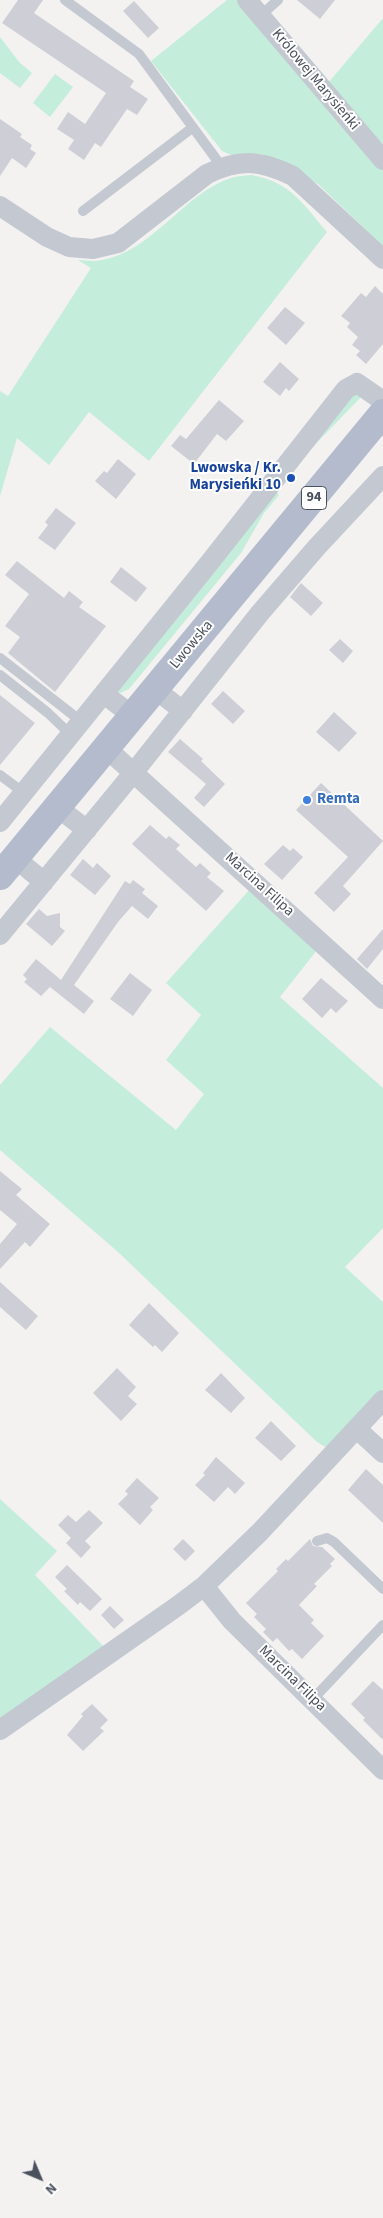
<!DOCTYPE html>
<meta charset="utf-8">
<style>
body{margin:0}
#map{position:relative;width:383px;height:2218px;overflow:hidden;background:#f3f2f1;font-family:"Source Sans 3",sans-serif}
canvas{display:block}
.north{position:absolute;left:15px;top:2153px;width:50px;height:50px;-webkit-text-stroke:4px #fff;paint-order:stroke;rotate:135deg;font-size:14px;font-weight:700;line-height:20px;text-align:center;color:#4a505d}
.north::after{content:'';display:block;margin:auto;width:18px;height:22px;background:#4a505d;clip-path:polygon(50% 0,100% 100%,50% 72%,0 100%)}
</style>
<div id="map">
<canvas width="383" height="2218"></canvas>
<div class="north">N</div>
</div>
<script>
const ctx = document.querySelector('canvas').getContext('2d');
ctx.lineJoin = 'round';
function fillPath(path, color) { ctx.fillStyle = color; ctx.fill(path, 'evenodd'); }
function strokePath(path, color, width, dash) { ctx.strokeStyle = color; ctx.lineWidth = width; ctx.lineCap = dash ? 'butt' : 'round'; ctx.setLineDash(dash || []); ctx.stroke(path); }
function drawText(font, color, halo, rows, align = 'center') {
  ctx.font = font + ' "Source Sans 3",sans-serif'; ctx.lineWidth = 4; ctx.setLineDash([]); ctx.textBaseline = 'middle'; ctx.strokeStyle = halo; ctx.fillStyle = color; for (const [text, x, y, turn = 0] of rows) {
    ctx.save(); ctx.translate(x, y); ctx.rotate((+turn || 0) * Math.PI / 180); ctx.textAlign = isNaN(turn) ? turn : align; if (halo) ctx.strokeText(text, 0, 0); ctx.fillText(text, 0, 0); ctx.restore();
  }
}
fillPath(new Path2D(`
 M227,0H241L383,167V246L319,185L285,162L261,154L231,155L222,151L151,61Z
 M383,18V142L380,146L328,83Z
 M0,37L19,62L32,73L20,88L0,73Z
 M55,74L73,87L50,117L33,103Z
 M251,175C291,182 302,203 327,232L149,461L89,412L49,465L17,438L0,496V391L8,396L91,268L78,260C86,260 94,262 102,260C153,251 184,193 231,178C237,176 244,176 251,175Z
 M354,391L361,397L307,453L276,492L279,495L264,513L241,553L129,689L120,693L117,692Z
 M251,888L317,950L280,997L383,1088V1228L345,1267L383,1302V1389L327,1448L317,1442L118,1252L0,1150V1085L50,1027L176,1130L204,1094L166,1060L201,1015L166,983Z
 M0,1499L57,1551L35,1575L107,1650L0,1723Z`), '#c4eddc');
fillPath(new Path2D(`
 M18,0H43L34,13L134,81L130,87L148,99L137,115L127,109L101,147L95,143L84,160L68,149L74,140L57,129L68,112L85,124L106,93L2,23Z
 M297,0H335L320,19Z
 M134,1L159,28L148,38L123,11Z
 M0,119L22,134L20,137L32,145L30,149L36,153L26,168L12,158L0,176Z
 M375,286L383,294V344L366,364L356,355L360,351L352,345L358,337L347,327L350,323L341,316L361,293L366,297Z
 M285,307L305,323L286,345L267,328Z
 M280,362L299,379L289,391L286,388L280,396L263,382Z
 M219,400L244,421L226,441L217,434L194,464L171,446L180,435L186,439Z
 M118,459L136,474L116,499L95,481L104,471L107,473Z
 M56,508L76,523L55,550L38,538L48,525L45,522Z
 M17,561L64,598L69,591L83,602L79,607L106,626L55,692L8,653L20,637L5,626L29,594L5,575Z
 M121,567L147,588L136,602L110,582Z
 M301,583L323,603L311,616L290,597Z
 M340,639L353,651L343,663L329,650Z
 M223,691L245,711L233,724L211,704Z
 M0,695L35,723L0,765Z
 M334,712L357,733L339,752L316,732Z
 M180,739L203,759L201,761L225,784L204,807L194,798L206,784L168,752Z
 M321,783L383,841L343,886L351,894L334,912L314,893L348,857L296,810Z
 M150,825L166,839L169,836L180,845L176,849L196,867L200,863L211,873L207,877L224,891L206,911L132,844Z
 M283,845L290,851L293,848L303,857L282,880L264,864Z
 M83,859L93,868L97,863L111,876L95,895L70,875Z
 M133,880L145,889L142,893L158,906L148,919L132,906L118,922L74,985L94,1001L84,1014L50,987L41,996L24,982L27,979L23,975L36,959L61,980L125,881L130,884Z
 M39,909L47,916L60,913V927L65,931L52,946L26,924Z
 M383,929V949L367,969L357,959Z
 M130,973L152,990L133,1016L110,999Z
 M321,978L348,1001L336,1013L331,1008L322,1018L302,999Z
 M0,1171L22,1189L16,1195L50,1224L30,1247L25,1242L0,1269V1244L17,1224L0,1210Z
 M0,1282L38,1316L26,1330L0,1307Z
 M149,1303L179,1333L162,1352L155,1345L153,1347L129,1325Z
 M117,1368L136,1387L128,1396L137,1404L121,1421L93,1393Z
 M221,1373L245,1398L231,1413L205,1390Z
 M271,1421L296,1446L281,1461L255,1438Z
 M216,1457L245,1483L235,1494L228,1487L214,1502L195,1485L205,1475L203,1473Z
 M366,1469L383,1485V1523L348,1490Z
 M137,1478L159,1498L150,1507L153,1510L140,1525L118,1504L128,1494L125,1491Z
 M89,1510L103,1523L85,1541L91,1547L81,1558L66,1543L71,1538L58,1525L68,1515L76,1522Z
 M183,1539L195,1551L185,1561L173,1549Z
 M310,1539L313,1546L322,1547L335,1559L330,1564L332,1566L314,1584L317,1586L299,1605L314,1620L311,1623L324,1636L302,1659L292,1649L289,1651L277,1638L273,1642L263,1632L266,1629L254,1617L257,1614L246,1603L278,1571L276,1569L286,1559L288,1561Z
 M67,1565L102,1599L90,1611L80,1602L78,1605L64,1591L67,1589L55,1577Z
 M110,1606L124,1620L114,1629L101,1615Z
 M373,1681L383,1690V1740L363,1720L365,1718L351,1704Z
 M92,1704L108,1720L100,1728L104,1731L83,1751L67,1735L83,1716L81,1714Z`), '#cecfd6');
strokePath(new Path2D(`
 M65,0L139,54L222,167
 M260,16L278,0
 M83,211L192,128
 M0,658L82,722
 M0,675L48,713L71,735
 M0,775L24,793
 M317,1541L327,1538L334,1542L383,1589
 M313,1699L383,1625`), '#c3c8d1', 10);
strokePath(new Path2D(`
 M247,0L383,160
 M0,206L47,237L69,247L93,249L118,243L207,174C240,158 260,160 293,176L383,259
 M155,689L183,711
 M104,694L133,716
 M106,748L383,999
 M57,807L87,830
 M0,822L210,562L346,389L357,383L383,401
 M15,858L44,882
 M0,935L134,772L260,613L316,548L383,476
 M357,1429L383,1453
 M204,1586L232,1621L383,1770
 M0,1730L179,1605L204,1586L260,1532L383,1400`), '#c3c8d1', 20);
strokePath(new Path2D(`
 M0,876L383,413`), '#b3bbcd', 28);
for (const [x, y, r, color] of [
 [291,478,5,"#1a4fb4"],
 [307,800,5,"#3f7fe0"]
]) { const dot = new Path2D(); dot.arc(x, y, r, 0, 2 * Math.PI); ctx.fillStyle = color; ctx.fill(dot); strokePath(dot, '#fff', 2); }
for (const [x, y, w] of [
 [314,498,25]
]) { const box = new Path2D(); box.roundRect(x - w / 2, y - 11.5, w, 23, 4); ctx.fillStyle = '#fff'; ctx.fill(box); strokePath(box, '#4a505d', 1); }
drawText('bold 14px', '#4a505d', null, [
 ["94",314,498]
]);
drawText('15px', '#4a505d', '#fff', [
 ["Królowej Marysieńki",315,80,50],
 ["Lwowska",192,645,-50],
 ["Marcina Filipa",259,885,42],
 ["Marcina Filipa",292,1679,44]
]);
drawText('bold 15px', '#164399', '#fff', [
 ["Lwowska / Kr.",281,469],
 ["Marysieńki 10",281,486]
], 'right');
drawText('bold 15px', '#366cbe', '#fff', [
 ["Remta",317,800]
], 'left');
</script>
